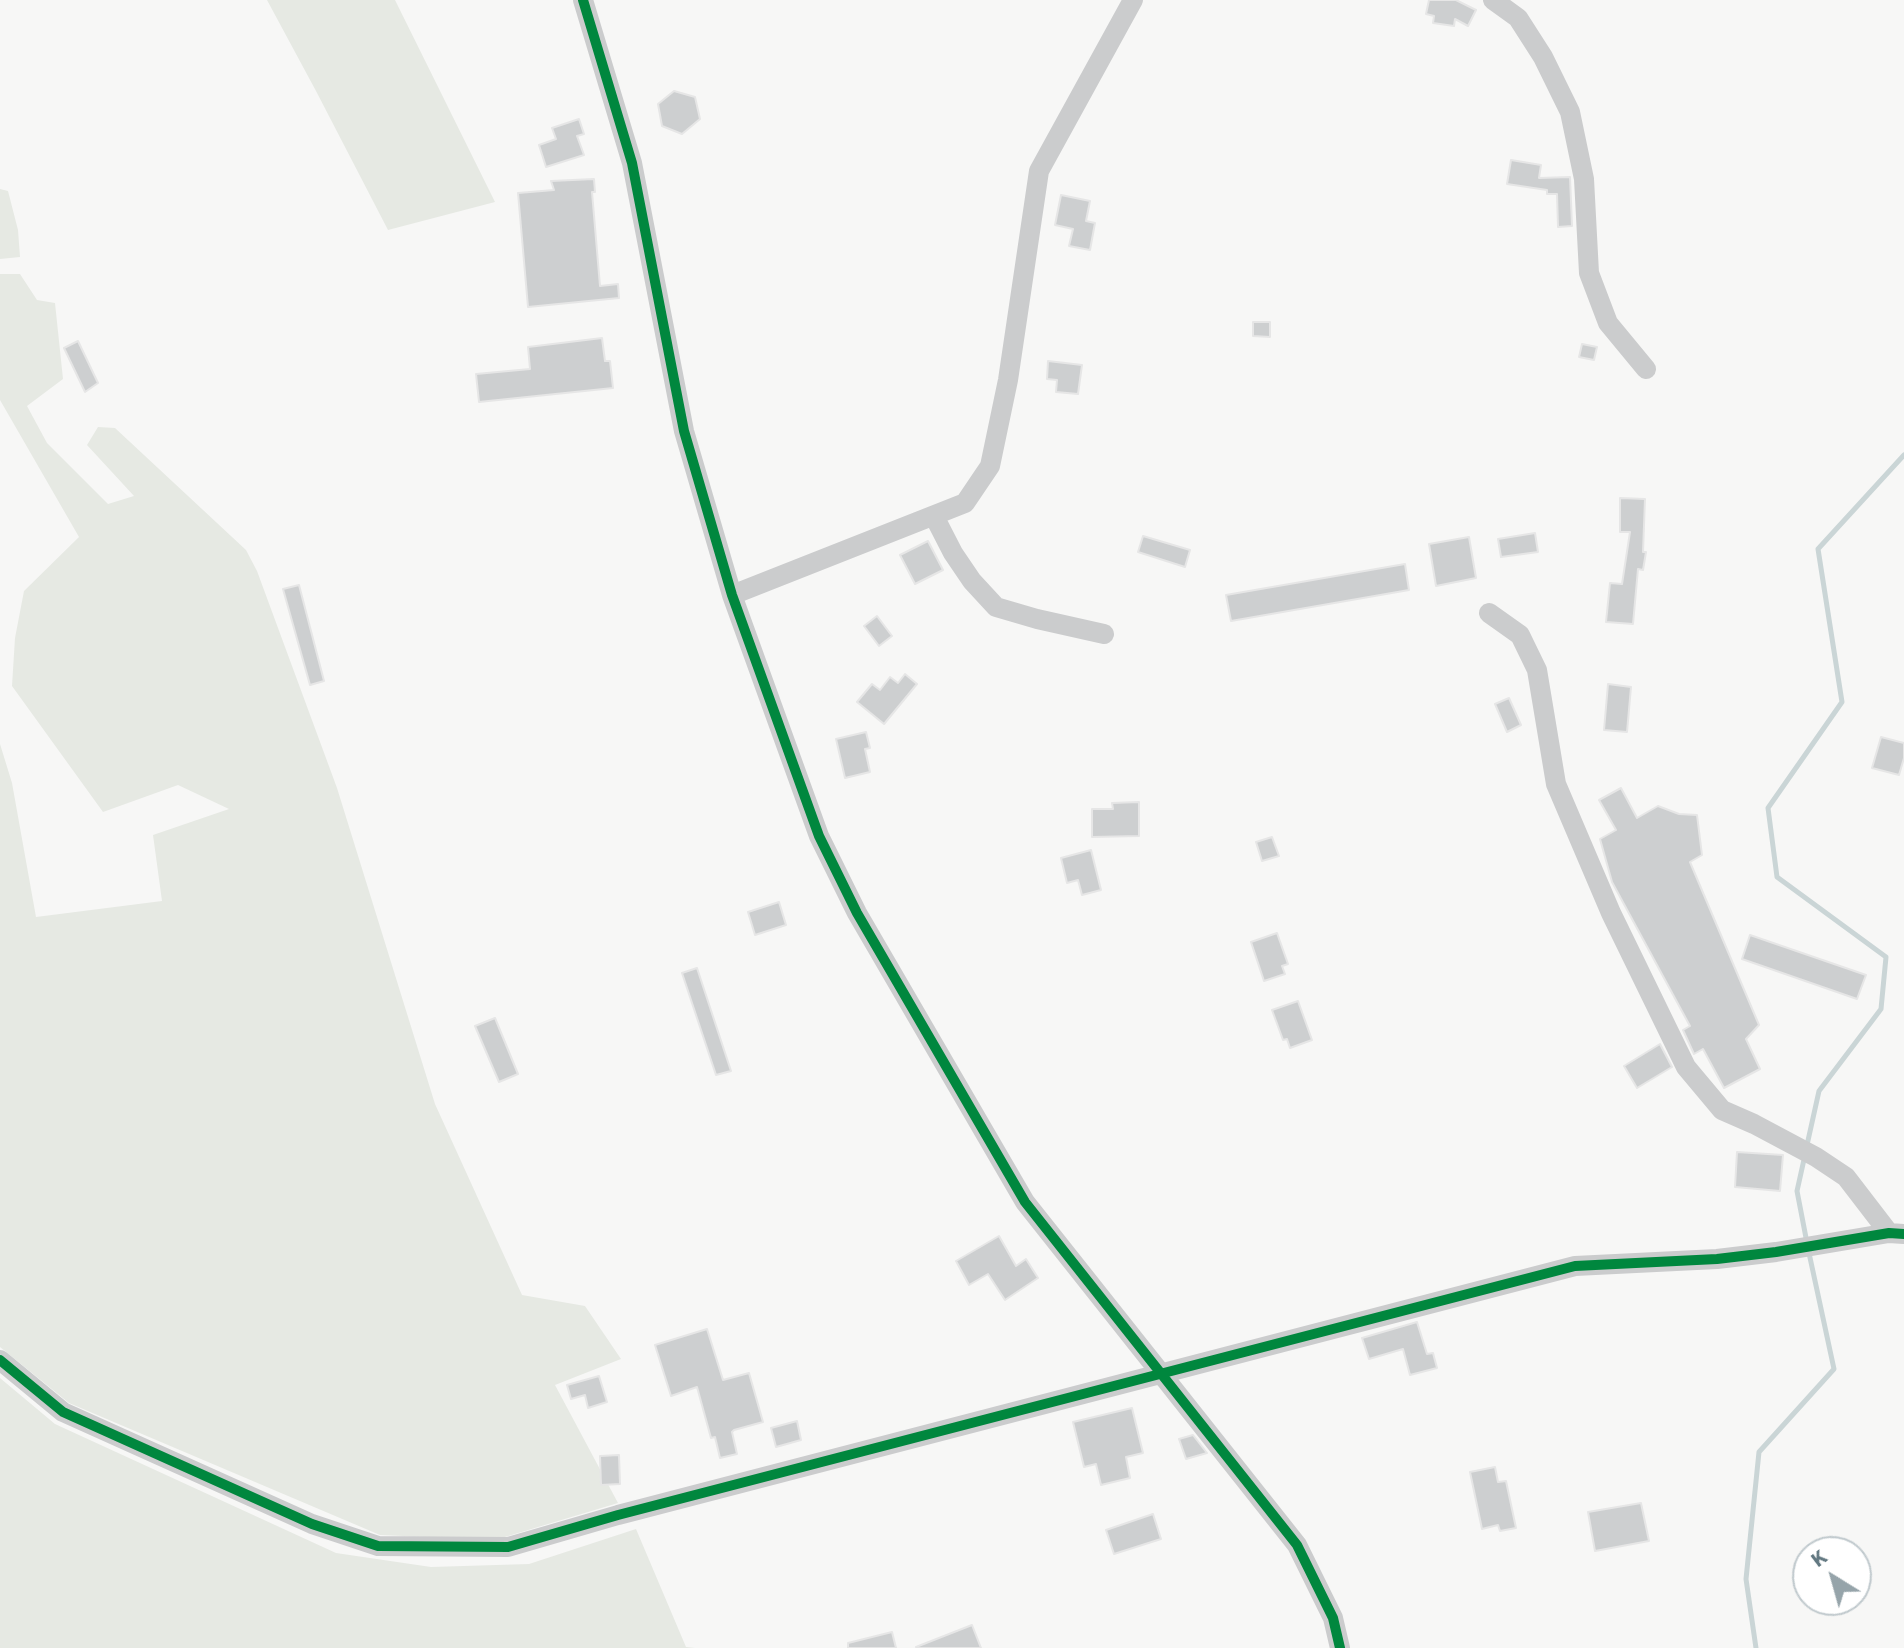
<!DOCTYPE html>
<style>
body{margin:0}
#map{position:relative;width:1904px;height:1648px;overflow:hidden;background:#f7f7f6;font-family:"Source Sans 3",sans-serif}
canvas{display:block}
.north{position:absolute;left:1792px;top:1536px;width:80px;height:80px;box-sizing:border-box;background:#fff;border:2px solid #c0c9cd;border-radius:50%;rotate:323deg;font-size:22px;font-weight:700;line-height:32px;text-align:center;color:#627881}
.north::after{content:'';display:block;margin:auto;width:28px;height:36px;background:#96a4aa;clip-path:polygon(50% 0,100% 100%,50% 72%,0 100%)}
</style>
<div id="map">
<canvas width="1904" height="1648"></canvas>
<div class="north">K</div>
</div>
<script>
const ctx = document.querySelector('canvas').getContext('2d');
ctx.lineJoin = 'round';
function fillPath(path, color) { ctx.fillStyle = color; ctx.fill(path, 'evenodd'); }
function strokePath(path, color, width, dash) { ctx.strokeStyle = color; ctx.lineWidth = width; ctx.lineCap = dash ? 'butt' : 'round'; ctx.setLineDash(dash || []); ctx.stroke(path); }
fillPath(new Path2D(`
 M267,0H395L495,202L388,230L316,91Z
 M0,189L8,191L18,230L20,257L0,259Z
 M0,274H20L37,300L55,303L63,379L27,406L47,443L108,504L134,496L87,445L98,427L115,428L246,550L257,571L337,788L435,1104L522,1295L585,1306L621,1359L555,1385L618,1503L495,1540L380,1535L69,1403L0,1347V744L12,783L36,917L162,901L153,835L229,809L178,785L103,812L12,686L15,638L24,591L79,537L0,400Z
 M0,1378L55,1424L336,1553L431,1567L529,1564L636,1529L686,1647L695,1648H0Z`), '#e6e9e3');
strokePath(new Path2D(`
 M1807,1145L1819,1091L1881,1009L1886,957L1777,877L1768,808L1842,702L1818,549L1904,455
 M1805,1155L1797,1191L1807,1243
 M1756,1648L1746,1579L1759,1452L1834,1369L1809,1253`), '#cad5d6', 5);
const building = new Path2D(`
 M1429,0H1456L1476,10L1468,26L1455,19L1454,26L1433,23L1434,16L1426,14Z
 M674,91L695,97L700,119L682,134L662,126L658,104Z
 M579,119L584,134L577,136L584,155L546,167L539,145L556,139L552,128Z
 M1511,160L1541,165L1539,178L1570,177L1572,226L1558,227L1557,194H1547V190L1507,184Z
 M594,179L595,192H592L600,286L618,284L619,298L528,307L518,193L554,190L551,181Z
 M1061,195L1090,201L1086,221L1095,223L1090,250L1069,246L1073,229L1055,225Z
 M1253,322H1270V337L1253,336Z
 M602,338L605,361H610L613,388L479,402L476,374L530,369L528,347Z
 M78,341L98,383L85,392L64,348Z
 M1582,344L1597,347L1594,360L1579,357Z
 M1048,361L1082,365L1078,394L1056,392L1057,380L1047,379Z
 M1620,498L1645,499L1643,552H1646L1643,570L1638,569L1633,624L1606,622L1610,583L1622,584L1630,532H1620Z
 M1535,533L1538,552L1501,557L1498,539Z
 M1143,536L1190,550L1185,567L1138,552Z
 M1469,537L1476,578L1436,586L1429,544Z
 M928,541L943,570L915,584L900,555Z
 M1405,564L1409,590L1231,621L1226,595Z
 M299,585L324,681L310,685L283,589Z
 M877,616L892,636L879,646L864,626Z
 M905,674L917,684L884,724L857,702L872,684L880,690L890,677L898,683Z
 M1608,684L1631,687L1627,732L1604,730Z
 M1509,698L1521,725L1507,732L1495,704Z
 M866,732L870,748L865,749L870,772L845,778L836,739Z
 M1881,737L1904,743V758L1899,775L1872,768Z
 M1621,788L1637,818L1658,806L1679,814L1697,815L1702,855L1690,862L1759,1025L1746,1039L1760,1069L1724,1088L1703,1049L1694,1054L1683,1030L1690,1026L1612,882L1600,839L1616,830L1599,800Z
 M1139,802V836L1092,837V809H1113L1112,803Z
 M1272,837L1279,856L1262,861L1256,842Z
 M1091,850L1101,890L1082,895L1078,880L1067,883L1061,858Z
 M779,902L786,925L755,935L748,912Z
 M1277,933L1288,964L1282,966L1285,974L1264,981L1251,942Z
 M1750,935L1866,975L1857,999L1742,959Z
 M697,968L731,1071L716,1075L682,973Z
 M1298,1001L1312,1040L1290,1048L1287,1039L1283,1040L1272,1010Z
 M495,1018L518,1074L499,1082L475,1026Z
 M1660,1044L1672,1067L1637,1088L1624,1066Z
 M1737,1152L1783,1155L1780,1191L1735,1187Z
 M999,1236L1016,1266L1026,1259L1038,1278L1005,1300L988,1274L969,1285L956,1261Z
 M1417,1322L1427,1354L1433,1353L1437,1368L1410,1375L1403,1349L1369,1359L1362,1338Z
 M707,1329L723,1380L749,1373L763,1422L734,1430L732,1432L737,1454L720,1458L715,1437L711,1438L697,1387L671,1396L655,1345Z
 M599,1376L607,1402L588,1408L585,1395L571,1399L567,1385Z
 M1132,1408L1143,1453L1126,1457L1130,1478L1101,1485L1096,1464L1084,1467L1073,1422Z
 M797,1421L801,1440L776,1447L771,1428Z
 M1193,1435L1207,1453L1186,1459L1179,1439Z
 M619,1455L620,1484L601,1485L600,1456Z
 M1495,1467L1498,1482L1506,1481L1516,1528L1500,1531L1498,1525L1482,1529L1470,1472Z
 M1641,1503L1649,1541L1595,1551L1588,1512Z
 M1153,1514L1161,1539L1114,1554L1106,1530Z
 M972,1625L981,1648H917L916,1647Z
 M892,1632L896,1648H848V1643Z`);
fillPath(building, '#cdcfd0');
strokePath(building, '#e6e6e6', 2);
strokePath(new Path2D(`
 M583,0L632,163L684,431L732,595L819,836L857,913L1025,1202L1297,1545L1333,1618L1340,1648
 M1493,0L1518,18L1543,57L1570,112L1584,179L1589,273L1608,323L1646,369
 M934,516L953,553L972,581L996,607L1037,619L1104,634
 M732,595L965,503L990,466L1008,380L1039,171L1133,0
 M1489,613L1520,635L1537,670L1556,784L1611,913L1686,1067L1722,1110L1754,1124L1816,1157L1846,1177L1889,1233
 M0,1360L63,1412L312,1524L378,1546L508,1547L618,1515L1575,1266L1717,1259L1776,1252L1889,1233L1904,1234`), '#cbcccd', 20);
strokePath(new Path2D(`
 M583,0L632,163L684,431L732,595L819,836L857,913L1025,1202L1297,1545L1333,1618L1340,1648
 M0,1360L63,1412L312,1524L378,1546L508,1547L618,1515L1575,1266L1717,1259L1776,1252L1889,1233L1904,1234`), '#00873e', 10);
</script>
